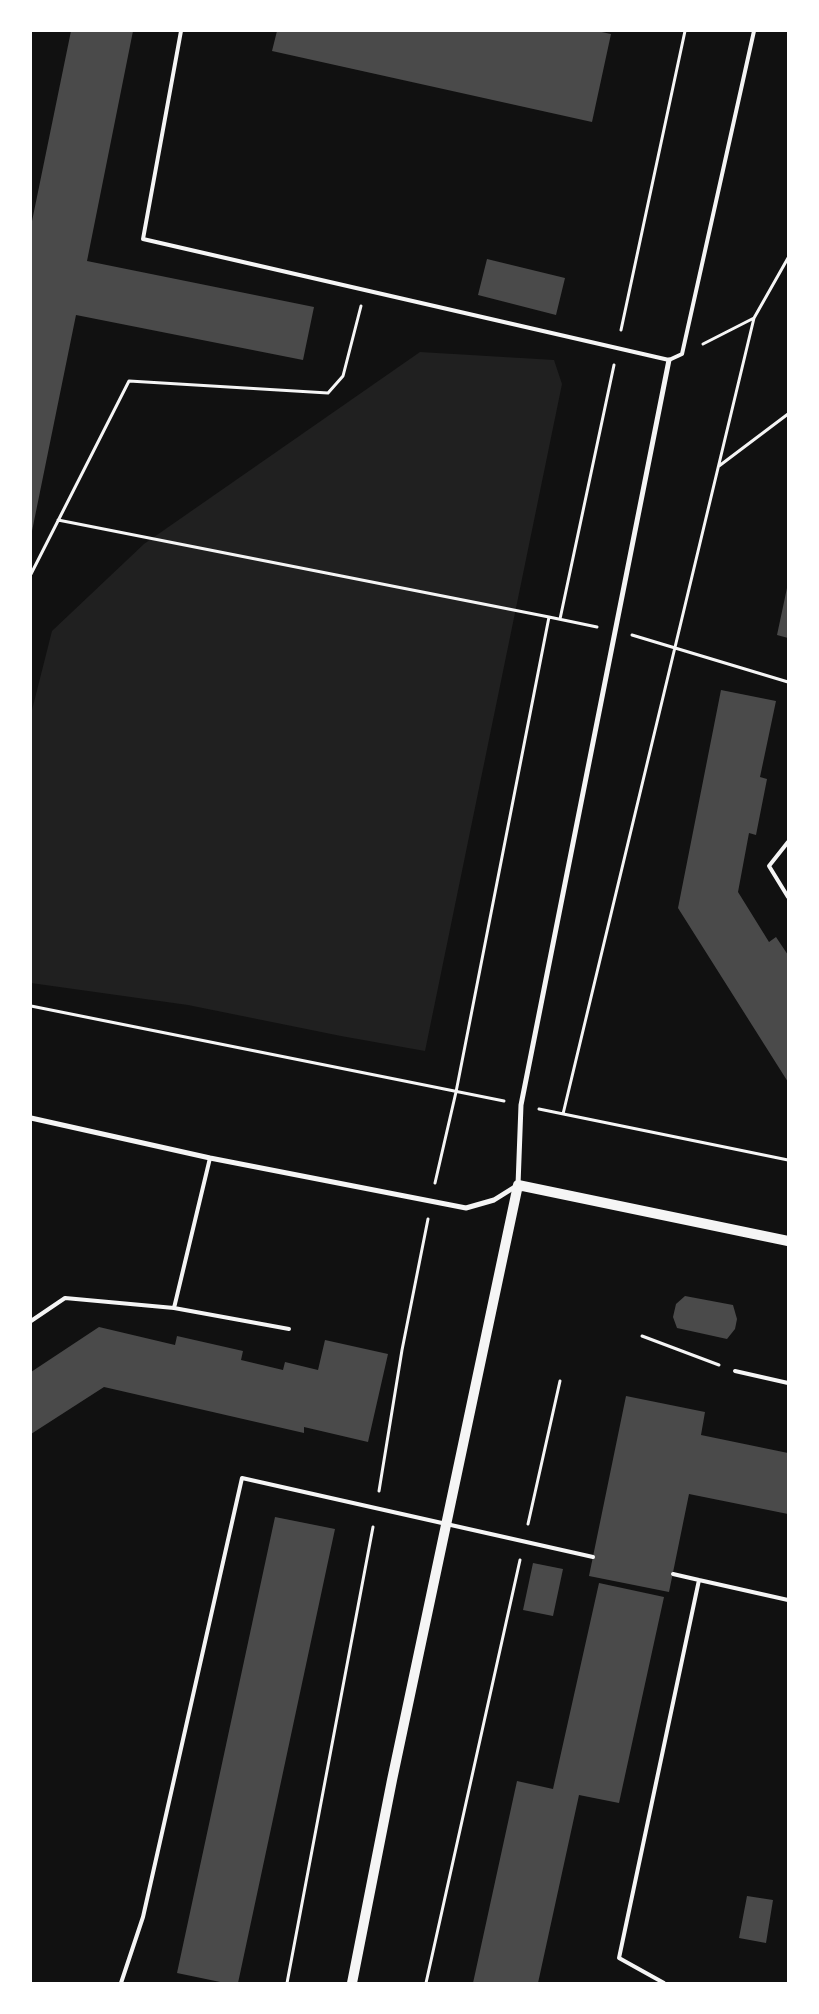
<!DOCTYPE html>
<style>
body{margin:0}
#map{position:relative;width:819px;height:2014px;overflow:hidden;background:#111;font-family:"Open Sans",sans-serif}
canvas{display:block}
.frame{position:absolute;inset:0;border:32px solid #fff;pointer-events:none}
</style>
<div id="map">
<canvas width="819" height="2014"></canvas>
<div class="frame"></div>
</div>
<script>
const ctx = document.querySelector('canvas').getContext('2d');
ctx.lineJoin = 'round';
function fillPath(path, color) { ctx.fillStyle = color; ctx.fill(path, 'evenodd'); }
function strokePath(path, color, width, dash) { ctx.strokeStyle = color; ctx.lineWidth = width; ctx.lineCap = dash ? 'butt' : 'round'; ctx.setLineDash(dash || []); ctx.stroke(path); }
fillPath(new Path2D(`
 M420,352L554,360L562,384L425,1051L341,1036L188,1005L31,983V714L52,631L144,544Z`), '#202020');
fillPath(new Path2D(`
 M71,31H133L87,261L314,307L303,360L76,315L32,531L31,226Z
 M277,31H597L611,34L592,122L272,51Z
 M487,259L565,278L556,315L478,295Z
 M787,588L788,589V638L777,635Z
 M721,690L776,701L760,777L767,779L756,835L749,833L738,892L769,942L776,937L788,955V1082L678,908Z
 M685,1296L733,1305L737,1319L735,1329L727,1339L677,1328L673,1317L676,1304Z
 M99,1327L175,1345L177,1336L243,1351L241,1360L283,1370L285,1362L318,1370L325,1340L388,1354L368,1442L304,1427V1433L104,1387L31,1434V1372Z
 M626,1396L705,1412L701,1435L788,1453V1514L689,1494L669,1592L589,1576Z
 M275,1517L335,1529L238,1983H225L177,1973Z
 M533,1563L563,1569L553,1616L523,1610Z
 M599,1583L664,1597L619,1803L579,1795L538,1983H473L517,1781L553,1789Z
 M747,1896L773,1900L766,1943L739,1938Z`), '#4a4a4a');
strokePath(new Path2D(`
 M621,330L685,31
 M703,344L754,318L788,258
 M719,466L788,414
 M58,520L549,617L456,1092L435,1183
 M31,574L129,381L328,393L343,376L361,306
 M549,617L597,627
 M560,619L614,365
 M632,635L788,682
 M31,1006L504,1101
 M539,1109L788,1160
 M563,1114L754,318
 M642,1336L719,1365
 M379,1491L402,1350L428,1219
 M528,1524L560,1381
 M287,1983L373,1527
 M426,1983L520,1560`), '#f5f5f5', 3);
strokePath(new Path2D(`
 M181,31L143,239L669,360L682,354L754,31
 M788,842L769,866L788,897
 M174,1308L289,1329
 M31,1321L65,1298L174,1308L210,1158
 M735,1371L788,1383
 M699,1580L788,1600
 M121,1983L143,1917L242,1478L593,1557
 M664,1983L619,1958L699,1580L673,1574`), '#f5f5f5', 4);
strokePath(new Path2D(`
 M31,1118L210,1158L466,1208L494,1200L518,1185L521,1105L669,360`), '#f5f5f5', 5);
strokePath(new Path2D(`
 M352,1983L392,1780L518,1185L788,1241`), '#f5f5f5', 10);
</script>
